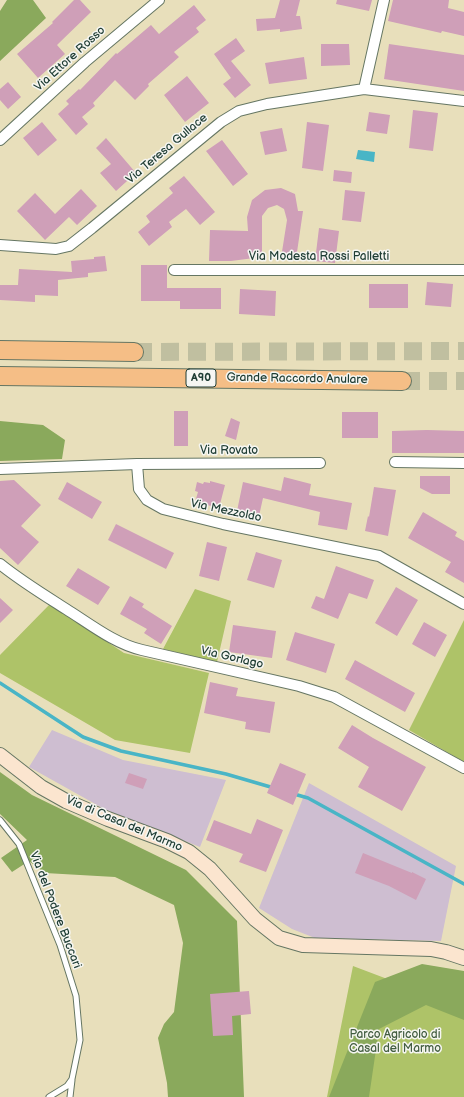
<!DOCTYPE html>
<style>
body{margin:0}
canvas{display:block;background:#e8dfbb}
</style>
<canvas width="464" height="1097"></canvas>
<script>
const ctx = document.querySelector('canvas').getContext('2d');
ctx.lineJoin = 'round';
function fillPath(path, color) { ctx.fillStyle = color; ctx.fill(path, 'evenodd'); }
function strokePath(path, color, width, dash) { ctx.strokeStyle = color; ctx.lineWidth = width; ctx.lineCap = dash ? 'butt' : 'round'; ctx.setLineDash(dash || []); ctx.stroke(path); }
function drawText(font, color, halo, rows, align = 'center') {
  ctx.font = font + ' "Balsamiq Sans",sans-serif'; ctx.lineWidth = 3; ctx.setLineDash([]); ctx.textBaseline = 'middle'; ctx.strokeStyle = halo; ctx.fillStyle = color; for (const [text, x, y, turn = 0] of rows) {
    ctx.save(); ctx.translate(x, y); ctx.rotate((+turn || 0) * Math.PI / 180); ctx.textAlign = isNaN(turn) ? turn : align; if (halo) ctx.strokeText(text, 0, 0); ctx.fillText(text, 0, 0); ctx.restore();
  }
}
fillPath(new Path2D(`
 M52,730L123,760L226,780L200,847L106,810L29,767Z
 M309,783L456,866L441,941L315,938L292,929L259,908Z`), '#cebed1');
fillPath(new Path2D(`
 M195,589L231,601L217,662L163,649Z
 M50,604L124,653L209,673L190,753L115,740L0,673V655Z
 M464,620V762L409,730Z
 M353,966L464,1008V1097H327Z`), '#aec368');
fillPath(new Path2D(`
 M7,0H33L46,18L0,61V11Z
 M0,421L43,425L65,440L62,459L0,461Z
 M0,772L32,795L186,870L237,921L244,1097H168L167,1083L158,1038L164,1024L174,1012L183,943L174,905L115,877L45,873L29,861L12,872L1,858L27,840L0,814Z
 M422,964L464,971V1020L426,1005L379,1029L369,1097H329L375,982Z`), '#8aa95c');
fillPath(new Path2D(`
 M358,150L375,152L374,162L356,159Z`), '#49b5c6');
strokePath(new Path2D(`
 M0,683L83,737L121,751L226,774L274,788
 M294,794L308,798L464,884`), '#49b5c6', 3.5);
fillPath(new Path2D(`
 M74,0H80L91,12L57,45L65,54L38,78L17,54L53,23L52,22Z
 M280,0H300L296,16H300L302,29L280,32V29L257,31L256,19L275,18Z
 M337,0H372L369,11L336,4Z
 M393,0H449L448,8L464,12V36L442,31L441,33L388,21Z
 M194,5L206,20L196,28L199,32L174,52L179,57L148,84L149,86L135,100L115,80L93,103L95,106L82,117L88,124L76,135L58,114L69,104L66,101L79,89L80,90L116,53L117,54L151,25L159,34Z
 M236,38L245,51L231,61L251,85L235,98L223,84L231,78L214,54Z
 M321,44H349L350,65L321,66Z
 M389,44L464,55V91L384,79Z
 M304,57L307,79L269,84L265,63Z
 M187,76L209,103L185,122L164,95Z
 M8,82L21,97L8,109L0,100V89Z
 M413,110L438,113L433,151L409,148Z
 M369,112L390,115L387,134L366,131Z
 M42,122L57,140L38,156L23,138Z
 M307,122L329,125L323,171L302,168Z
 M282,128L287,151L265,155L260,132Z
 M106,138L136,173L116,191L100,173L111,164L96,148Z
 M222,140L248,174L233,186L206,151Z
 M334,170L352,172L351,183L333,181Z
 M184,176L215,212L200,225L186,209L169,222L172,227L149,246L138,232L150,222L146,216L173,193L169,188Z
 M281,188L295,194L298,211H303L296,259L281,258L287,220L284,209L277,205L268,208L262,216V257L231,261H209L210,230L248,231L247,217L252,200L265,190Z
 M81,189L97,206L77,225L69,217L45,240L17,211L35,193L55,214Z
 M345,190L365,192L361,222L342,220Z
 M319,228L339,231L335,263L315,261Z
 M105,256L107,271L88,273V277L58,280V296L35,295V302L0,300V285H18L19,269L72,272L71,261L94,259V257Z
 M141,265H167V288H221V309H180V301H141Z
 M427,282L453,284L451,307L425,305Z
 M369,284H408V308H369Z
 M240,289L276,291L275,316L239,314Z
 M174,411H188V446H174Z
 M342,412H378V438H342Z
 M231,418L240,422L236,440L225,436Z
 M427,430L464,431V453H392V431Z
 M420,476H450V494H432L420,488Z
 M284,477L311,484L309,495L352,503L347,530L318,525L320,512L263,498L259,516L237,511L243,482L281,491Z
 M14,480L41,505L21,526L39,542L18,565L0,548V481Z
 M210,481L225,485L219,508L195,502L198,492L195,491L197,482L203,484L204,482L210,483Z
 M67,482L102,502L92,519L58,499Z
 M374,487L396,490L388,536L365,531L368,516L369,517Z
 M423,512L457,532L455,536L464,541V583L445,572L451,562L408,538Z
 M116,524L174,553L166,569L108,540Z
 M207,542L227,547L219,581L199,576Z
 M256,552L282,560L274,588L247,580Z
 M336,566L374,580L367,599L349,593L338,619L311,608L316,596L324,599Z
 M78,568L110,587L98,605L66,586Z
 M396,587L418,600L397,636L375,623Z
 M130,596L144,604L142,607L172,626L161,644L144,633L147,629L120,614Z
 M0,598L13,610L0,623Z
 M424,622L447,635L435,657L412,644Z
 M233,625L276,631L272,658L229,652Z
 M295,632L335,644L326,673L286,660Z
 M355,660L415,693L405,712L345,679Z
 M210,682L238,688L236,696L275,702L270,733L245,729L246,722L204,713Z
 M352,725L373,738L426,767L402,811L358,787L369,767L338,748Z
 M280,763L306,774L293,805L267,793Z
 M129,773L147,779L143,789L125,783Z
 M257,819L283,830L266,872L239,862L243,854L206,840L214,820L251,834Z
 M363,853L412,873V872L426,879L416,900L389,886L355,873Z
 M249,991L251,1014L232,1016L233,1035L213,1036L210,994Z`), '#cf9fb8');
strokePath(new Path2D(`
 M134,352L464,351
 M402,381H464`), '#c0bfa0', 18, [18, 9]);
const service = new Path2D(`
 M0,820L19,844L60,945L76,996L80,1040L72,1079L67,1086L49,1097
 M70,1097L72,1080`);
const minor = new Path2D(`
 M364,89L384,0
 M0,140L85,62L159,0
 M0,245L56,249L69,246L92,228L221,122L239,111L267,104L364,89L464,101
 M174,270H464
 M395,462L464,463
 M137,464L320,463
 M0,469L137,464L139,489L147,500L163,509L223,524L379,556L464,604
 M0,564C21,581 44,595 66,609C90,624 115,644 142,650L299,686L334,697L464,768`);
const secondary = new Path2D(`
 M0,755L41,787L66,801L108,819L167,841L189,852L210,869L255,919L279,938L303,945L431,949L446,952L464,958`);
const motorway = new Path2D(`
 M0,350L134,352
 M0,376L402,381`);
strokePath(service, '#657663', 7);
strokePath(minor, '#657663', 12);
strokePath(secondary, '#657663', 16);
strokePath(motorway, '#657663', 20);
strokePath(service, '#fff', 5);
strokePath(minor, '#fff', 10);
strokePath(secondary, '#fbe5cf', 14);
strokePath(motorway, '#f5be86', 18);
for (const [x, y, w] of [
 [201,378,30]
]) { const box = new Path2D(); box.roundRect(x - w / 2, y - 9, w, 18, 3); ctx.fillStyle = '#f6f6f2'; ctx.fill(box); strokePath(box, '#1f3d34', 1); }
drawText('bold 11px', '#1f3d34', null, [
 ["A90",201,378]
]);
drawText('12px', '#1f3d34', '#f6f6f2', [
 ["Via Ettore Rosso",70,59,-42],
 ["Via Teresa Gullace",167,149,-40],
 ["Via Modesta Rossi Palletti",319,257],
 ["Grande Raccordo Anulare",297,379,1],
 ["Via Rovato",229,451],
 ["Via Mezzoldo",226,511,12],
 ["Via Gorlago",232,658,13],
 ["Via di Casal del Marmo",124,824,23],
 ["Via del Podere Buccari",55,910,69]
]);
drawText('12px', '#435e41', '#f6f6f2', [
 ["Parco Agricolo di",395,1035],
 ["Casal del Marmo",395,1049]
]);
</script>
